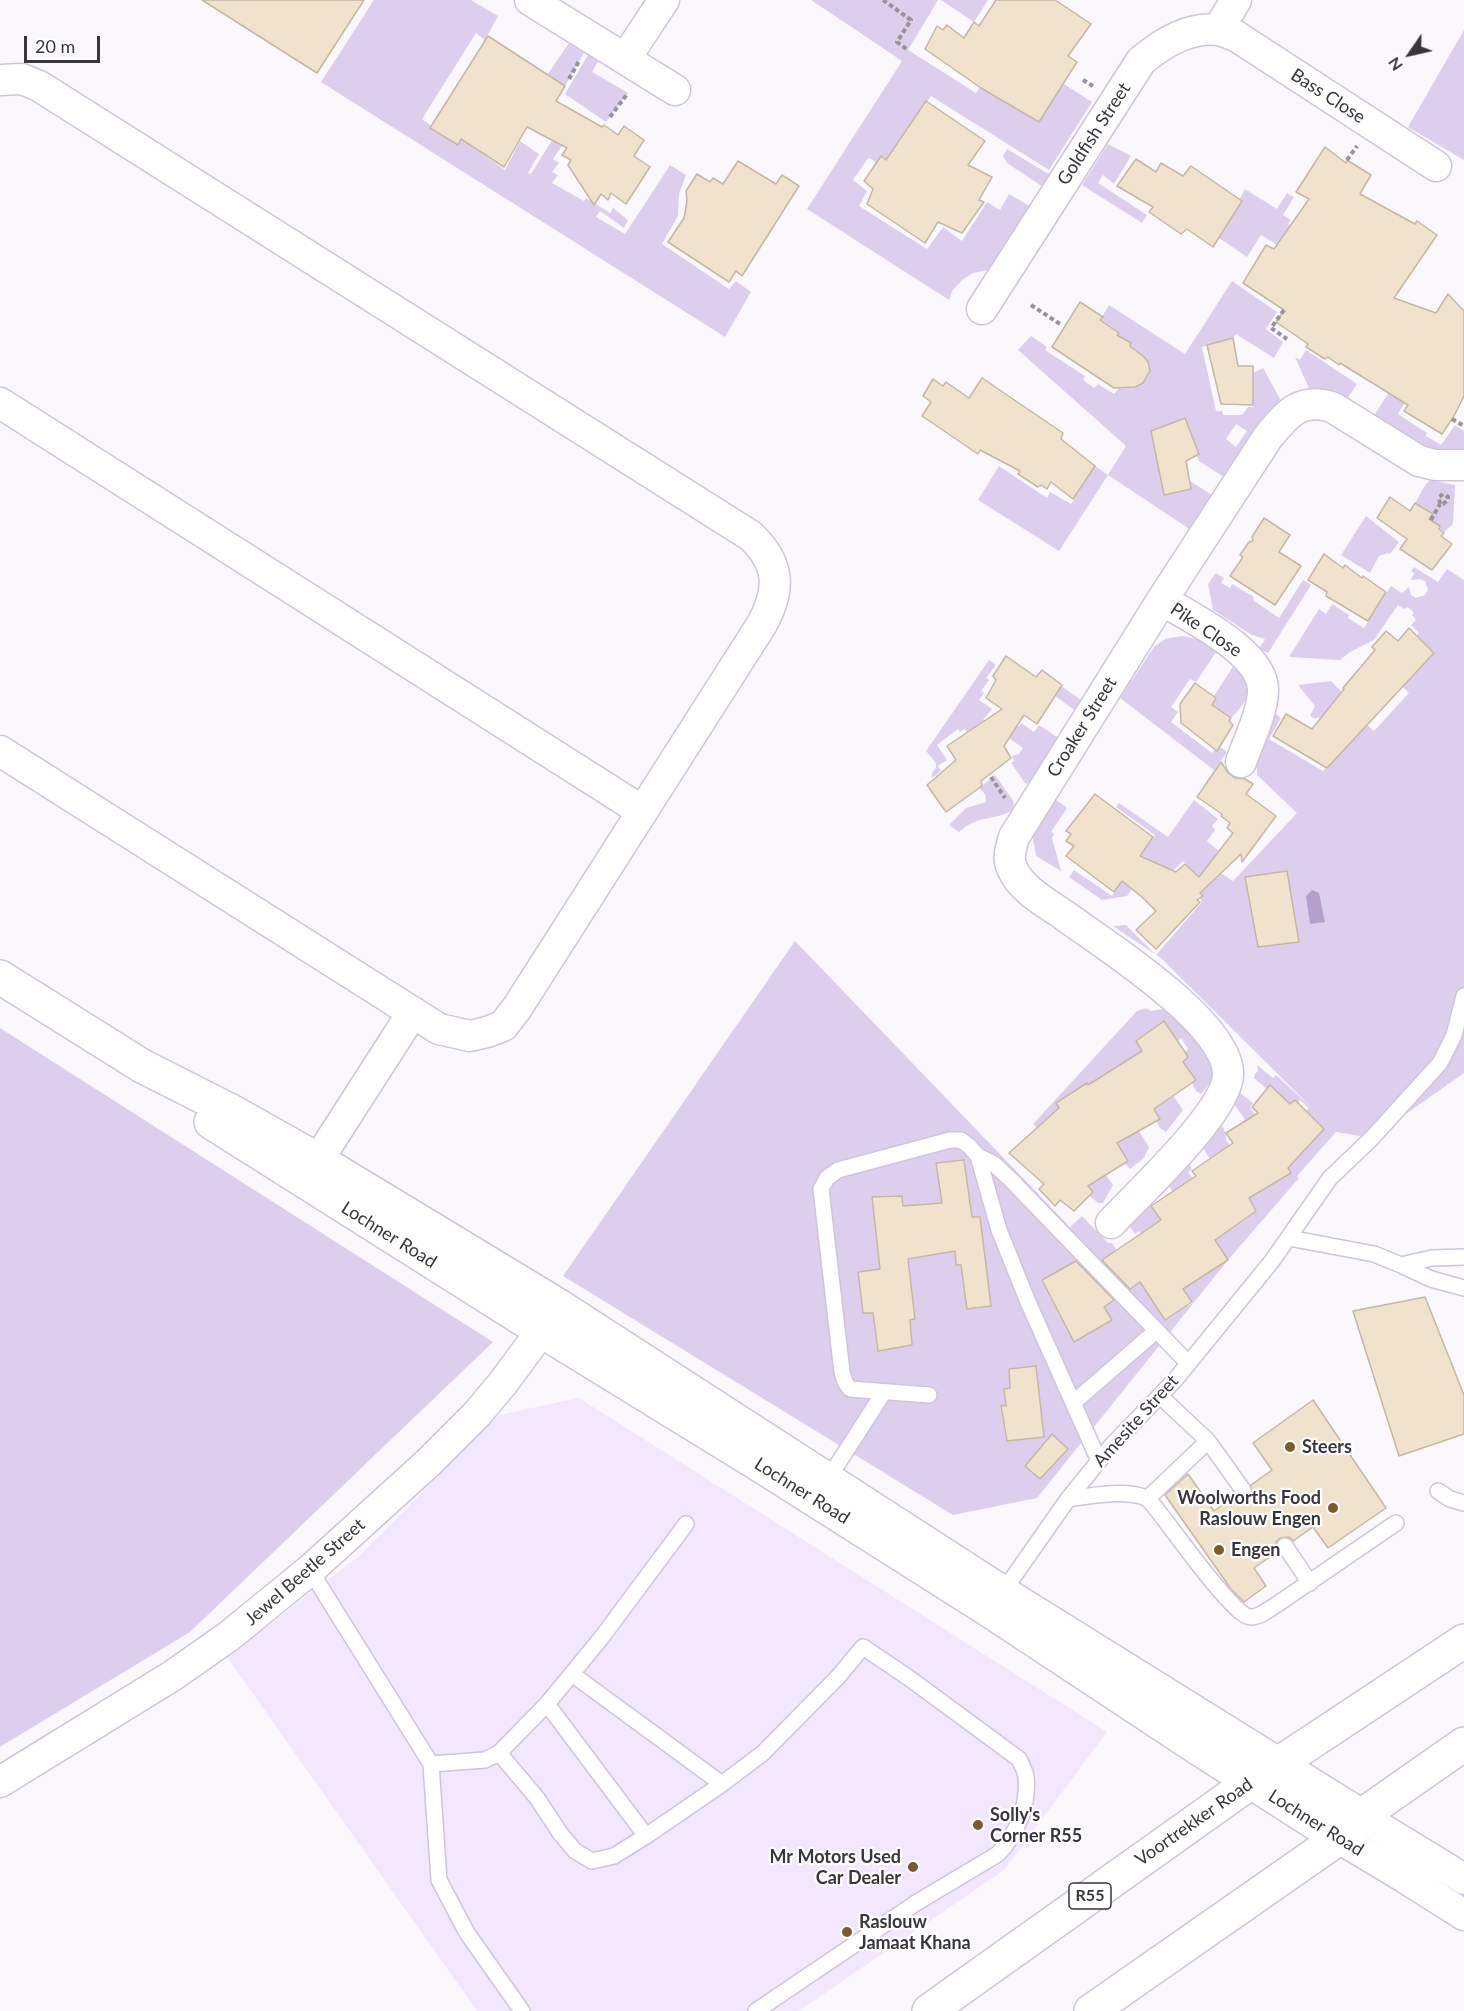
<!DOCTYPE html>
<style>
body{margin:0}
#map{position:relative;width:1464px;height:2011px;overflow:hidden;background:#faf8fc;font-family:Lato,sans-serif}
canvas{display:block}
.north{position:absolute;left:1380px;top:24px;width:60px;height:60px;-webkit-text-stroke:4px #fff;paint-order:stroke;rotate:236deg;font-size:16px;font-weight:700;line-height:24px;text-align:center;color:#39353d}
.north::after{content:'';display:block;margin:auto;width:21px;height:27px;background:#39353d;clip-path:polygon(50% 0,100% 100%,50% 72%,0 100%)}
.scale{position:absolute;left:24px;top:36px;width:76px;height:27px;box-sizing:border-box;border:3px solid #39353d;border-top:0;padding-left:8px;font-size:18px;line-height:21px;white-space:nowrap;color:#39353d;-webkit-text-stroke:4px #fff;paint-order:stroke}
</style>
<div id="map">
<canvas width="1464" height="2011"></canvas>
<div class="north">N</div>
<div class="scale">20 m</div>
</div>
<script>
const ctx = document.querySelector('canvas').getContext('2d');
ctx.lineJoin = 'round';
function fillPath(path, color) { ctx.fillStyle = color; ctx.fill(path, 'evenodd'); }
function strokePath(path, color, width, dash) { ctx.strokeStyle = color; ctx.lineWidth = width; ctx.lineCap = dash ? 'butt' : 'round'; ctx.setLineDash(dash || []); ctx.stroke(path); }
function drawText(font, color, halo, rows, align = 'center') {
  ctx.font = font + ' Lato,sans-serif'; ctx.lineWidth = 4.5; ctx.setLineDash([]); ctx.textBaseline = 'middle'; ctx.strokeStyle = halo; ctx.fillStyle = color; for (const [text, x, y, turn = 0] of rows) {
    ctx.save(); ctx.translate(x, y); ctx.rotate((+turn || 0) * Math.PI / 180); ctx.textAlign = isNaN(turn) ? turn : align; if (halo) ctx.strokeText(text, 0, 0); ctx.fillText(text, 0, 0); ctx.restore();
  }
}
fillPath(new Path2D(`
 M579,1398L1107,1732L1004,1870L799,2011H477L227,1657L359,1556L499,1415Z`), '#f3e7ff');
fillPath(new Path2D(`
 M374,0H471L498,16L485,40L476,33L422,119L458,145L461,139L505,170L520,141L539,154L528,173L531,174L564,121L574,128L553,159L559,163L552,172L558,175L552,183L584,201L586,198L610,213L613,208L628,220L624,228L600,211L596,217L625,234L670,165L686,175L679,194L678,216L662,244L729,289L736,281L751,292L725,337L321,82Z
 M811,0H938L908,50L976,93L985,79L1039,122L1053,100L1056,79L1092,102L1049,170L931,96L886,160L876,164L873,160L868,158L853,180L867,191L859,206L927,249L943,227L962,241L987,202L1000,210L1009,194L1038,211L990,270L973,273L962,280L952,291L949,300L807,209L902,61Z
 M941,0H988L974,22Z
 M1464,30V160L1408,127Z
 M569,43L584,53L565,86L548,74Z
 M589,53L599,60L592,72L628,93L606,122L565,94Z
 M1108,144L1131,156L1114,184L1103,175L1098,183L1147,215L1142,223L1082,185Z
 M1007,149L1057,179L1049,191L1007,163L1003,156Z
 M1245,189L1277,209L1287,193L1294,197L1283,215L1291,220L1288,224L1301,231L1320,271L1261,235L1247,257L1219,238Z
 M1232,281L1277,312L1266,329L1283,342L1274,358L1236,334L1233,338L1202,347L1216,411H1222L1223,415H1242L1248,407H1253V373L1263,368L1284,406L1230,481L1199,461L1197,456L1199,454L1185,418L1151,431L1164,495L1191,489L1190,481L1218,499L1197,534L1108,475L1059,551L978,500L999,466L1047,498L1050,492L1071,504L1095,466L1108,475L1126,446L1018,350L1031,336L1047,347L1045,350L1085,376L1083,380L1094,388L1098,384L1114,394L1122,385C1134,392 1147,384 1150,371C1146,354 1130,346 1117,335L1119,332L1100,320L1109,305L1185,354ZM1236,424L1247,431L1236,447L1226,439Z
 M1421,342L1409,395L1398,414L1427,433L1424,439L1426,436L1441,445L1455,425L1464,431V459H1442L1370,422Z
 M1306,350L1357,384L1343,405L1312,395L1295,357L1300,360Z
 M1430,480L1455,485L1453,524L1444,532L1429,519L1432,514L1415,503L1426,484Z
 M1366,516L1399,542L1390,554L1388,553L1379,556L1370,573L1341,555Z
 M1414,567L1438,582L1447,569L1464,580V1073L1372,1138L1336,1132L1297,1176L1299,1178L1228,1260L1037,1498L953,1515L563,1276L795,941L1070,1227L1082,1216L1108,1243H1112L1125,1263L1131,1288L1140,1282L1165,1319L1193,1303L1157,1250L1153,1252L1139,1231L1135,1234L1127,1223L1149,1195L1153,1202L1151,1206L1200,1278L1227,1260L1195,1208L1173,1192L1165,1181L1185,1157L1192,1169L1188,1172L1231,1229L1256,1211L1244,1191L1210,1159L1200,1143L1217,1117L1226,1133V1140L1260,1190L1291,1173L1280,1153L1250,1118L1246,1121L1234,1104L1233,1098L1236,1094L1240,1093L1253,1103L1250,1107L1253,1112L1302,1152L1306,1111L1309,1108L1300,1100L1298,1103L1290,1104L1270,1085L1267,1089L1254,1078L1255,1074L1258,1071L1257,1065L1273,1078L1276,1075L1313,1109L1161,958L1113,926L1126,925L1156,955L1202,902L1200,898L1203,896L1200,893L1208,885L1183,861L1165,878L1150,863L1127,896L1102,900L1069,877L1074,870L1112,896L1122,881L1145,858L1140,856L1155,835L1116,807L1119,803L1168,837L1194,800L1218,819L1212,826L1215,830L1207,841L1220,852L1210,866L1233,881L1297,813L1257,775V744L1275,713L1281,718L1269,739L1323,771L1350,744L1322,717L1320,720L1318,717L1315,719L1310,716L1315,706L1298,685L1331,681L1343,693L1348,708L1374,731L1409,693L1403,687L1434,653L1416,636L1419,633L1411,625L1416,620L1412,615L1414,613L1408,607L1404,609L1398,605L1374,640L1350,652L1340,660L1289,657L1319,609L1326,614L1332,604L1349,615L1348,618L1364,628L1391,586L1402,593L1409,587L1411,595L1416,598L1425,595L1428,590L1425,581L1420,579L1411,580L1414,573L1411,571Z
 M1216,573L1224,578L1221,583L1230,588L1232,584L1254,597L1253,600L1279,618L1303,580L1311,585L1268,653L1259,649L1265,639L1252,635L1213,610L1208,584Z
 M1182,636L1197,639L1217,651L1196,682L1190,679L1171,707L1178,712L1171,722L1212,753L1218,745L1227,752L1214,770L1120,698L1154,647L1165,639Z
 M989,660L996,665L986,678L989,680L981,691L984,693L979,700L992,709L983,720L988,724L971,737L965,729L960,732L958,729L937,745L947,760L938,766L941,771L932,778V773L936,767V763L926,751Z
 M1236,662C1256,686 1252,697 1231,718L1212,705L1216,698L1214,696Z
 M1061,686L1087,704L1080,714L1055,696Z
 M1021,723L1034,732L1039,725L1063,741L1032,785L1025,783L1011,763L1014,761L1012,756L1019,754L1023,748L1006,736L1014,725L1018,727Z
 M995,775L1014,802L1013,810C996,821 978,814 959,832L949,825L966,808L986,802L985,794L979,788Z
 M1055,799L1067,808L1051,832L1054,834L1052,838L1061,871L1036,856L1032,834Z
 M1146,1008L1151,1011L1169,1008L1212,1059L1214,1074L1211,1082L1201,1094L1196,1091L1192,1083L1195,1080L1183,1062L1184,1053L1188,1049L1181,1038L1178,1041L1164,1021L1136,1040L1183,1110L1166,1132L1160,1128L1156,1121L1160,1118L1147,1097L1129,1059L1101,1077L1135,1133L1139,1131L1149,1147L1144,1158L1130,1169L1124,1163L1128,1161L1116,1140L1121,1137L1087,1083L1056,1103L1102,1177L1106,1175L1113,1185L1103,1203H1098L1089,1195L1077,1175L1080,1169L1033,1124L1137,1011Z
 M0,1028L493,1342L190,1632L0,1747Z`), '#deceee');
fillPath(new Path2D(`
 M1312,890L1319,893L1325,922L1310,924L1306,896Z`), '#b5a0cb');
const building = new Path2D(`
 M202,0H364L317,73Z
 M996,0H1055L1091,24L1068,56L1077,62L1039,122L981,88L925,49L937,26L943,30L947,25L964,38L974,22L979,26Z
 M488,36L565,86L556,101L602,127L604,125L618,135L624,126L644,140L634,156L650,167L626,204L611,193L608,200L601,194L594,205L568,165L571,160L562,155L567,148L527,127L504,167L461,139L458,145L430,128Z
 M926,101L985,141L968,165L992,177L979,200L984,202L962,233L938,222L925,243L867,204L873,189L864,181L881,156L886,160Z
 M1325,147L1346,163L1347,160L1371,175L1360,194L1415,224L1417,221L1437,235L1394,298L1436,313L1448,294L1464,311V396L1454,416L1442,434L1404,411L1408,405L1340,363L1339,365L1328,357L1325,359L1306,347L1308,344L1276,322L1284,310L1243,283L1266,245L1274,249L1309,199L1296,192Z
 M1136,159L1156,172L1161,163L1183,176L1191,166L1242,201L1213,247L1187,229L1181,234L1149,212L1153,207L1117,186Z
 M738,161L776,184L782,175L799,186L742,276L736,271L729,282L668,242L684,218L687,201L686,191L697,174L710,182L713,178L723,184Z
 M1080,302L1103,317L1100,320L1119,333L1117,335L1131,343L1130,346L1144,357L1148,362L1150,371L1143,383L1135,387L1114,388L1052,347Z
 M1233,338L1238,366H1253V405L1221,404L1207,345Z
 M982,378L1063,433L1061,439L1095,466L1073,499L1051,482L1047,489L1041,485L1038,487L1018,474L1020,471L980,450L978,454L922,416L931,402L923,396L933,379L943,386L946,382L969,398Z
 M1185,418L1199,454L1186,461L1191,489L1164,495L1151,431Z
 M1390,497L1410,511L1415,503L1433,514L1429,519L1440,526L1439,529L1444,533L1441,536L1452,544L1432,570L1400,549L1407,539L1377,518Z
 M1264,518L1290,535L1279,552L1301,566L1275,605L1230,576L1243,557L1240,555L1249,542L1253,541L1252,537Z
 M1324,554L1343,568L1345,565L1362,578L1363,576L1386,592L1368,621L1326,596L1327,592L1308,580Z
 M1409,628L1434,653L1327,768L1273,736L1286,714L1312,729L1344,689L1343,688L1375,650L1372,647L1386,631L1398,641Z
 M1006,656L1036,677L1042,670L1062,685L1037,724L1024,715L1004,746L1011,758L981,781L982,786L946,812L927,785L956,760L947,746L1002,709L986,698L996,680L993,676Z
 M1195,683L1216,698L1212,705L1231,718L1229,721L1233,725L1217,751L1181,723L1180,704Z
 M1221,762L1228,773L1235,778L1245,779L1253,784L1246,794L1276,816L1242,862L1241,854L1200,893L1203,896L1197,900L1200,902L1156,949L1136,930L1156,911L1142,897L1122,881L1114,892L1066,856L1074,846L1066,841L1071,834L1066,831L1095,794L1153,837L1140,856L1176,872L1185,864L1199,877L1233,833L1227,828L1230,823L1221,816L1222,814L1197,797Z
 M1287,871L1299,942L1258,947L1245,877Z
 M1164,1021L1185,1052L1188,1057L1183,1062L1196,1080L1154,1109L1160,1119L1117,1143L1128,1161L1088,1186L1093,1192L1074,1211L1060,1200L1055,1206L1039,1189L1044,1184L1009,1153L1059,1108L1056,1103L1087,1083L1088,1085L1142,1051L1136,1041Z
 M1270,1085L1290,1104L1295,1100L1324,1129L1288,1168L1291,1173L1249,1198L1256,1211L1215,1240L1228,1260L1183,1289L1192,1302L1165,1320L1140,1282L1130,1289L1102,1260L1161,1220L1151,1206L1196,1176L1192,1171L1233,1143L1226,1133L1258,1113L1252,1107Z
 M964,1160L972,1217H980L991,1306L967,1309L961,1265H956L955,1251L908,1259L915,1319L910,1320L912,1345L878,1351L873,1313H863L858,1272L880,1269L872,1197L902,1196L903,1206L942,1203L936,1163Z
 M1076,1261L1114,1300L1104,1307L1112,1320L1074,1342L1042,1280Z
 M1425,1297L1464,1395V1434L1399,1456L1353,1311Z
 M1036,1366L1044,1437L1007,1441L1001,1405L1006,1406L1004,1389L1010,1388L1009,1369Z
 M1313,1400L1386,1508L1328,1548L1313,1527L1293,1541L1289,1537L1280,1538L1276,1542L1277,1552L1254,1568L1266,1586L1244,1602L1231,1589L1165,1495L1188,1474L1214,1511L1235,1496L1240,1499L1248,1498L1252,1493L1251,1485L1272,1470L1253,1443Z
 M1052,1434L1068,1449L1040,1479L1025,1466Z`);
fillPath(building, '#f1e2cd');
strokePath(building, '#c6b7a4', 1.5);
const lane = new Path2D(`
 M978,1156L994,1164L1011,1180L1188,1363
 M1289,1238L1374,1254L1401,1265L1431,1279L1464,1288
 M1401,1265L1432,1258L1464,1257
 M929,1395L850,1389L845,1382L842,1372L821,1189L827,1178L838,1170L950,1140H961L969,1146L978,1156L999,1230L1028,1302L1099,1461
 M1160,1396L1208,1441L1243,1490
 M1073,1403L1156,1331
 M828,1479L884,1392
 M1438,1491L1450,1499L1464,1503
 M1068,1499C1089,1496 1126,1489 1146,1498C1151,1501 1157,1510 1161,1515C1176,1534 1230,1610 1247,1616C1256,1620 1268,1610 1276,1605L1396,1523
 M1147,1499L1208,1441
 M1285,1546L1310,1583
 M310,1570L431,1764L439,1880L467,1933L522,2011
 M1000,1596L1068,1499L1111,1446L1175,1380L1272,1261L1330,1178L1372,1138L1440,1063L1454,1035L1464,996
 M572,1674L722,1784
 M547,1704L646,1836
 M499,1753L537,1798L560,1833L575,1851L592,1861L614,1856L646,1836L722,1784L763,1753L837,1678L863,1647L909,1678L1019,1759C1022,1765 1025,1771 1026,1776C1029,1805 1017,1834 998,1854L916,1903L756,2011
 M431,1764L485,1760L499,1753L547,1704L602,1637L686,1524`);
const street = new Path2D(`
 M530,0L675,90
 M1218,30L1236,0
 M625,59L664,0
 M0,80L22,79L39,86L751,536C780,564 781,589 762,624L517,1008L503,1026L487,1032L470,1036L439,1029L0,751
 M982,309L1141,61C1161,44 1190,26 1218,30C1224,31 1230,34 1236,36L1436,166
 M0,403L642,811
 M1162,600C1191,618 1263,652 1263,690C1263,712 1248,741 1241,762
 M318,1160L413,1012
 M1111,1223C1138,1194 1227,1112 1228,1075C1230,1024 1104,944 1065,916C1047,903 1021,890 1012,868C1007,858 1011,848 1014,837L1162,600L1268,437C1287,414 1300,397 1332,407L1419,461L1435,465H1464
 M0,1782L172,1676L229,1636L310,1570L428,1463L477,1414L503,1383L556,1311
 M1361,1816L1464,1879
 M1339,1838L1404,1877L1464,1915`);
const secondary = new Path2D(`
 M0,977L142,1066L229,1110L318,1160L559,1306L1003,1593L1361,1816
 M211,1122L542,1331L763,1467L989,1610L1198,1748L1339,1838`);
const primary = new Path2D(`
 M929,2011L1251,1782L1464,1641
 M1091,2011L1339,1838L1361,1816L1464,1744`);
strokePath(lane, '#cfc4da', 18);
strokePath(street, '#cfc4da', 33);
strokePath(secondary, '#cfc4da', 36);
strokePath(primary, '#cfc4da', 36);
strokePath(new Path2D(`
 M883,0L911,20L897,42L908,50
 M569,79L579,61
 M1083,80L1093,86
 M610,117L628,93
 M1347,160L1357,146
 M1031,305L1060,324
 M1284,310L1271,328L1287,339
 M1452,419L1464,426
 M1443,494L1439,497L1440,504H1443L1448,500V497L1444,493
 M1431,520L1440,504
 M991,777L1005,798`), '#969399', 4, [4.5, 3]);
strokePath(lane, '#fff', 15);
strokePath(street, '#fff', 30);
strokePath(secondary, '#fff', 33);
strokePath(primary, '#fff', 33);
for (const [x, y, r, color] of [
 [1290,1447,6,"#7a5c30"],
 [1333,1508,6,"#7a5c30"],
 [1219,1550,6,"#7a5c30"],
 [978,1825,6,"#7a5c30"],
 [913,1867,6,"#7a5c30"],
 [847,1932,6,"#7a5c30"]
]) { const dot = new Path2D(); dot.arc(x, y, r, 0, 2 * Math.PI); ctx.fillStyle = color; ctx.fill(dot); strokePath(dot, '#fff', 2); }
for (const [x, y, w] of [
 [1090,1896,42]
]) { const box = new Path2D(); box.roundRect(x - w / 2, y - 13, w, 26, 4.5); ctx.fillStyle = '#fff'; ctx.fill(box); strokePath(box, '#39353d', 1.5); }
drawText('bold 16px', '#39353d', null, [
 ["R55",1090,1896]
]);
drawText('18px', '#39353d', '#fff', [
 ["Bass Close",1328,96,33],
 ["Goldfish Street",1094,134,-57],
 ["Pike Close",1206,630,34],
 ["Croaker Street",1082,727,-58],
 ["Lochner Road",389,1235,32],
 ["Amesite Street",1136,1421,-48],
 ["Lochner Road",802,1491,32],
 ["Jewel Beetle Street",305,1572,-41],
 ["Voortrekker Road",1194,1822,-35],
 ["Lochner Road",1316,1823,32]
]);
drawText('bold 18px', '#39353d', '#fff', [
 ["Steers",1302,1447],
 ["Woolworths Food",1321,1498,"right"],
 ["Raslouw Engen",1321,1519,"right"],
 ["Engen",1231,1550],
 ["Solly's",990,1815],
 ["Corner R55",990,1836],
 ["Mr Motors Used",901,1857,"right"],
 ["Car Dealer",901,1878,"right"],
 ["Raslouw",859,1922],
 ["Jamaat Khana",859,1943]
], 'left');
</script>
